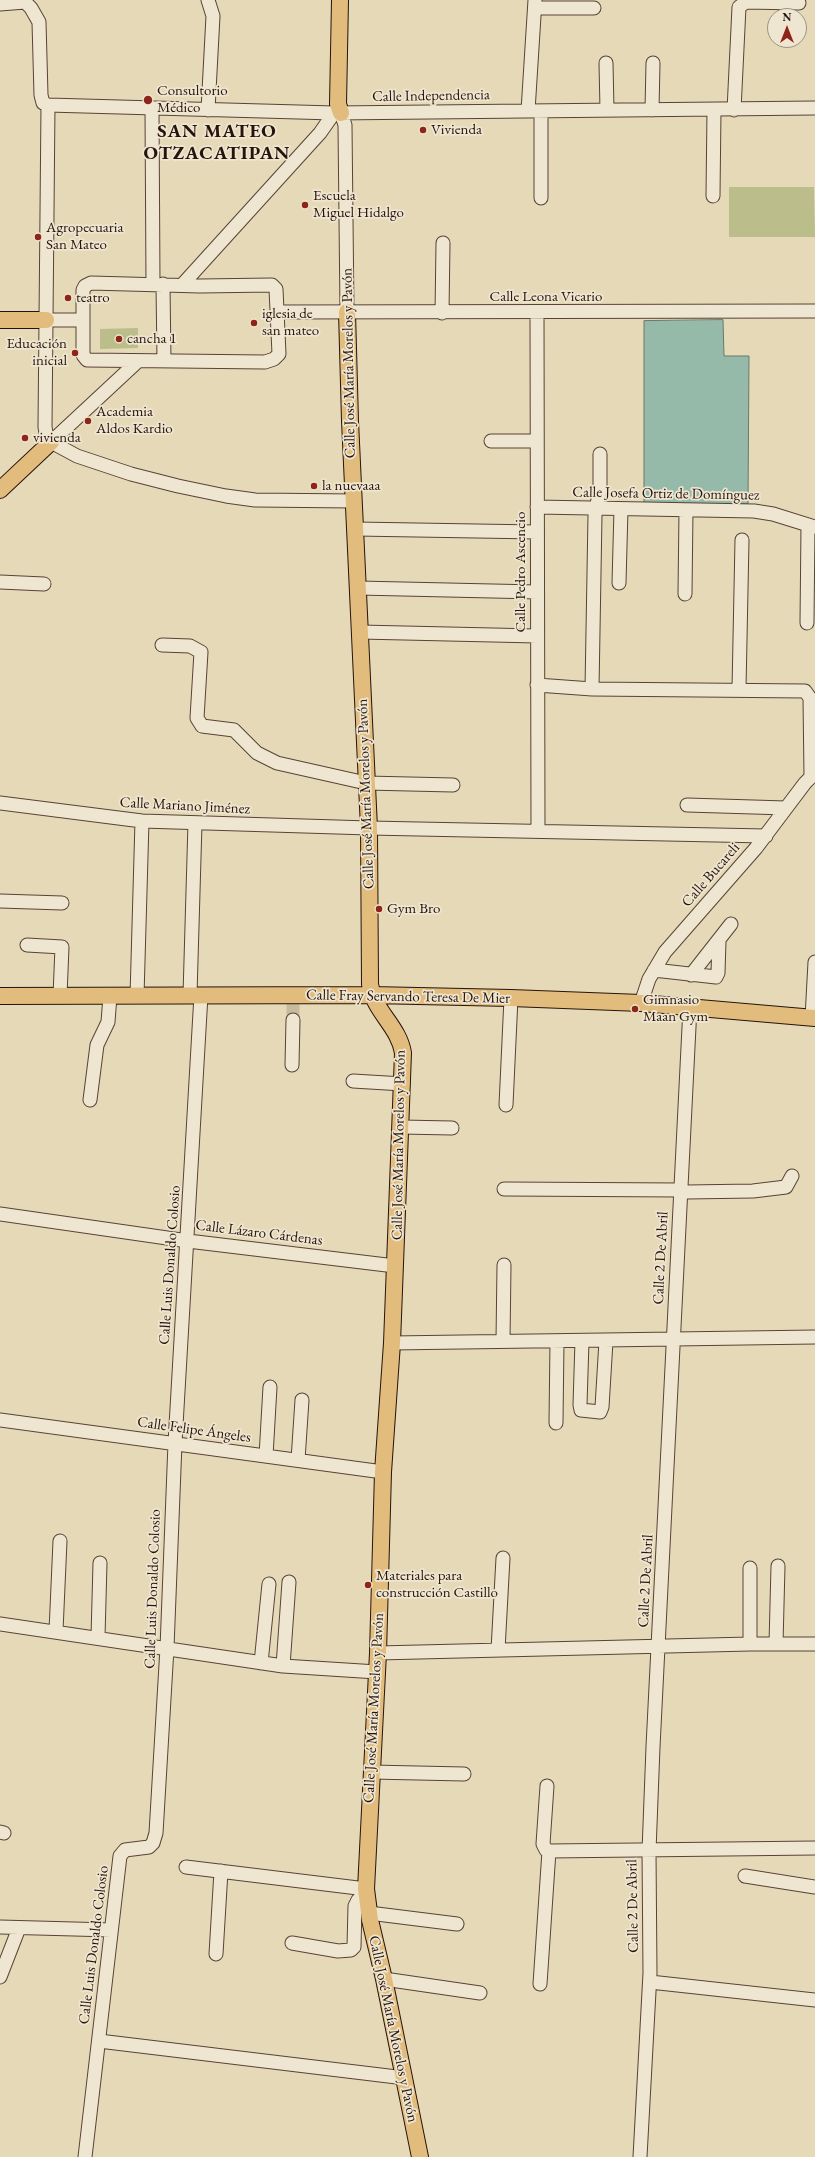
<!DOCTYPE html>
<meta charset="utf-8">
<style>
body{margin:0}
#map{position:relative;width:815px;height:2157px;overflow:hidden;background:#e5d9b7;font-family:"EB Garamond",serif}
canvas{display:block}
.north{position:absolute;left:767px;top:8px;width:40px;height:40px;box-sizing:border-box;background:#eee6d0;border:1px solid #9e9282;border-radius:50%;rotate:0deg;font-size:11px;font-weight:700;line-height:16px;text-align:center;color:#27130c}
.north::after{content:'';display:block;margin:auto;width:14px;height:18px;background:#8f2418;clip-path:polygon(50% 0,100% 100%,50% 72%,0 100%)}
</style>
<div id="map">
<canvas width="815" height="2157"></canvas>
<div class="north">N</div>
</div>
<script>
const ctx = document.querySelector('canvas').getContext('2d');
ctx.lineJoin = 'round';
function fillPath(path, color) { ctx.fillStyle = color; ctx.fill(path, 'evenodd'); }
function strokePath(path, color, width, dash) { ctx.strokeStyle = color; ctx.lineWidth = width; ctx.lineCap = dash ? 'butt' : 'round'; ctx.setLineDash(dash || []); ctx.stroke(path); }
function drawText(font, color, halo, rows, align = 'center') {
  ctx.font = font + ' "EB Garamond",serif'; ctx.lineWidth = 3.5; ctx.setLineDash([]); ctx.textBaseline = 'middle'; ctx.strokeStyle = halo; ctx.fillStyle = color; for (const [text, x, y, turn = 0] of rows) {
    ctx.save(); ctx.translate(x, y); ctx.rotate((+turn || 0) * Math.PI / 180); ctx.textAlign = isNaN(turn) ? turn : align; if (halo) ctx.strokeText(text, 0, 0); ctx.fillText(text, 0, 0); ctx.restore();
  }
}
fillPath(new Path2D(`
 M729,187H814L815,237H729Z
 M138,328V348L100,349V329Z`), '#bbbd8a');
const water = new Path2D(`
 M723,320L724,356H749L748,504H644V321Z`);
fillPath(water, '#96baaa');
strokePath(water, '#6a776b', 1);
strokePath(new Path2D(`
 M293,1004V1020`), '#c8bb9d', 13, [13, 6]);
const minor = new Path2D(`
 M23,0L31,8L39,22L41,95L43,103L48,105L334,113L815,108
 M0,4L25,2
 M535,8H594
 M606,63L607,110
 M48,105L45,427L47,438L51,442L77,456L131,474L178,486L226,496L255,500L354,501
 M152,109L153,284
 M208,110L213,16L208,0
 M652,110L653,63
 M734,110L739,7L746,2L799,3
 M528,111L535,0
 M341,113L345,125L347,312
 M713,196L714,110
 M541,198V111
 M91,283L200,286L272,285L276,289L279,354L274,359L265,362L87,360L83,355V290L85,286Z
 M163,284L164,361
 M182,285L320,133L334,113
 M277,312L815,311
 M442,313L443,243
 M537,313L538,831
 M46,320H83
 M491,441H537
 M51,442L137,362
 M537,507L754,511L773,514L815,527
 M356,529L537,532
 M0,582L44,584
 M619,583L621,509
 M358,588L537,592
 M685,594L686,510
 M807,623L808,525
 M360,632L537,636
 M162,645L190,646L201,652L197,718L202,726L234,730L257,753L277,763L366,783L453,785
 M537,685L592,689L805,691L810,698L811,777
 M592,689L595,515L600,489V454
 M739,689L742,540
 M0,803L142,821L369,828L766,836
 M687,805L786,808
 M0,901L62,903
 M27,945L62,947L60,996
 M654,970L716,977L718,973L719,941
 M691,975L731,924
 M190,995L195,823
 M137,996L142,821
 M641,1003L649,979L665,952L756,848L805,783L815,773
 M812,1018L815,962
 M292,1065L293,1020
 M353,1081L403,1084
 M90,1100L97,1045L108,1022L110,996
 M506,1105L511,998
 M401,1127L452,1128
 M504,1189L680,1190L687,1192L753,1191L786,1187L792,1176
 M0,1214L188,1241L395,1266
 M503,1341L504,1265
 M582,1341L580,1405L581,1410L600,1412L602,1407L606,1341
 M392,1343L815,1337
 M0,1420L383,1472
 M556,1423L557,1341
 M266,1456L270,1387
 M298,1460L302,1400
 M0,1624L283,1666L377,1672
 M56,1631L60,1541
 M98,1637L100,1563
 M750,1644V1568
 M776,1644L778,1566
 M498,1650L503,1558
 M378,1653L750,1644H815
 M261,1663L269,1584
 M283,1666L289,1582
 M371,1772L464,1774
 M547,1786L543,1844L546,1850L549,1851L815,1848
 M0,1832L4,1833
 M186,1867L366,1889
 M745,1876L815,1887
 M369,1913L457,1924
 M0,1927L111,1930
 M292,1943L338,1951L351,1950L354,1947L355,1906L358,1900L366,1895
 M216,1954L221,1871
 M0,1977L19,1928
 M384,1979L480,1993
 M650,1982L815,2000
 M540,1984L549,1851
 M99,2041L405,2078
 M85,2157L120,1856L125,1850L149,1847L153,1843L156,1833L167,1648L175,1443L201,995
 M640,2157L650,1973L649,1851L653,1747L690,1007`);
const major = new Path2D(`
 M340,0L338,104L341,113
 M347,312L350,421L369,828L370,984C373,1011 399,1026 403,1053L392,1343L383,1472L378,1653L366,1889L370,1920L384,1979L420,2157
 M0,320H46
 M0,490L51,442
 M0,996L371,995L511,998L641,1003L815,1018`);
strokePath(minor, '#564437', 15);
strokePath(major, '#27130c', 18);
strokePath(minor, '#eee6d0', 13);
strokePath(major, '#e2bc7c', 16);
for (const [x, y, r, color] of [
 [148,100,5,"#8f2418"],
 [423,130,4,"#8f2418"],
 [305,205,4,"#8f2418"],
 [38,237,4,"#8f2418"],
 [68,298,4,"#8f2418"],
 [254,323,4,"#8f2418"],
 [119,339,4,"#8f2418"],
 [75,353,4,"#8f2418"],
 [88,421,4,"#8f2418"],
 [25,438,4,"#8f2418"],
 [314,486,4,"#8f2418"],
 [379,909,4,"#8f2418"],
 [635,1009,4,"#8f2418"],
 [368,1585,4,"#8f2418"]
]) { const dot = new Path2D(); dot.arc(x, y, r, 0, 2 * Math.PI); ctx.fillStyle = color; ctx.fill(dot); strokePath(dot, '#eee6d0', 1.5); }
drawText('15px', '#27130c', '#eee6d0', [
 ["Consultorio",157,91],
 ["Médico",157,108],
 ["Vivienda",431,130],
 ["Escuela",313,196],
 ["Miguel Hidalgo",313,213],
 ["Agropecuaria",46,228],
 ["San Mateo",46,245],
 ["teatro",76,298],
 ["iglesia de",262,314],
 ["san mateo",262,331],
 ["cancha 1",127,339],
 ["Educación",67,344,"right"],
 ["inicial",67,361,"right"],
 ["Academia",96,412],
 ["Aldos Kardio",96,429],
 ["vivienda",33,438],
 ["la nuevaaa",322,486],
 ["Gym Bro",387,909],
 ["Gimnasio",643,1000],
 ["Maan Gym",643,1017],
 ["Materiales para",376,1576],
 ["construcción Castillo",376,1593]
], 'left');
drawText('15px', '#27130c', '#eee6d0', [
 ["Calle Independencia",431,96,-1],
 ["Calle Leona Vicario",546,297],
 ["Calle José María Morelos y Pavón",349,363,-91],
 ["Calle Josefa Ortiz de Domínguez",666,494,1],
 ["Calle Pedro Ascencio",521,572,-90],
 ["Calle José María Morelos y Pavón",366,794,-92],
 ["Calle Mariano Jiménez",185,806,3],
 ["Calle Bucareli",711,875,-49],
 ["Calle Fray Servando Teresa De Mier",408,997,1],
 ["Calle José María Morelos y Pavón",399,1145,-89],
 ["Calle Lázaro Cárdenas",259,1233,7],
 ["Calle 2 De Abril",661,1258,-87],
 ["Calle Luis Donaldo Colosio",170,1265,-86],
 ["Calle Felipe Ángeles",194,1430,8],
 ["Calle 2 De Abril",646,1581,-87],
 ["Calle Luis Donaldo Colosio",153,1589,-88],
 ["Calle José María Morelos y Pavón",374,1708,-87],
 ["Calle 2 De Abril",633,1906,-91],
 ["Calle Luis Donaldo Colosio",94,1945,-83],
 ["Calle José María Morelos y Pavón",393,2029,78]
]);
ctx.letterSpacing = '1px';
drawText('bold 19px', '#27130c', '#eee6d0', [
 ["SAN MATEO",217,132],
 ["OTZACATIPAN",217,154]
]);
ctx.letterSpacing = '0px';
</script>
